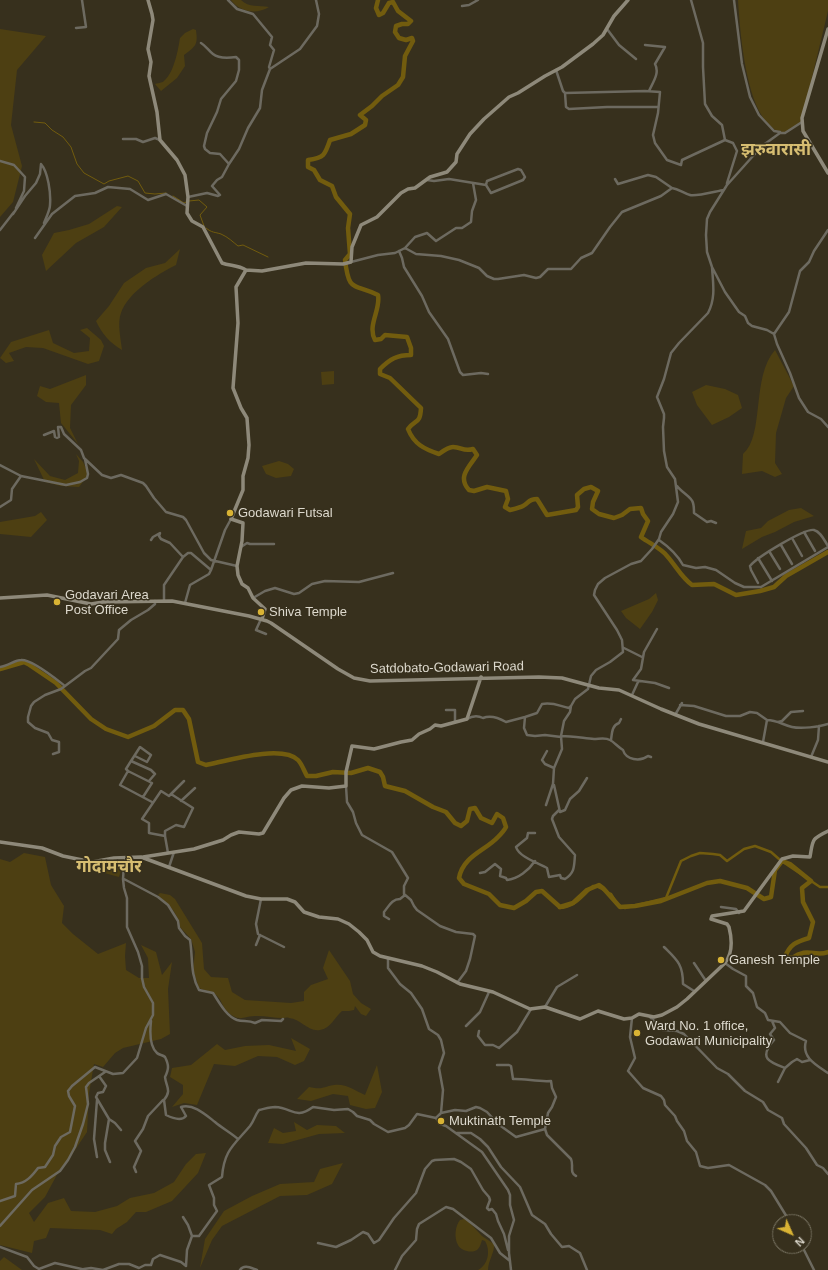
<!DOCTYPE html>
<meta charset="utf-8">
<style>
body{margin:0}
#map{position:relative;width:828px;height:1270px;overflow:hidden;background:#37301d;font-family:Helvetica,sans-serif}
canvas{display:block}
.north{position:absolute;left:772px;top:1214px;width:40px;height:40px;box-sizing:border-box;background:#37301d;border:1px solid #797463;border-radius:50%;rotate:135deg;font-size:11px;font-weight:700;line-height:16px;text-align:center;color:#ddd9cd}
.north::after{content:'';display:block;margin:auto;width:14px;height:18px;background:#d9b334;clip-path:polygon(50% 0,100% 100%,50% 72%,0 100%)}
</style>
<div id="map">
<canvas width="828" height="1270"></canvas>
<div class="north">N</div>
</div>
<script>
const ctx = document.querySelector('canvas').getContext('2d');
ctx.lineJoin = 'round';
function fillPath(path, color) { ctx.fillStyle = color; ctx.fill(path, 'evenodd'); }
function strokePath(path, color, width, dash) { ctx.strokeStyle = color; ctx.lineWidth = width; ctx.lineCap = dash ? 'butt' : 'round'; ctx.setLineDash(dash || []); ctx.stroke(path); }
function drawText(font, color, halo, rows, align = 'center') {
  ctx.font = font + ' Helvetica,"Noto Sans Devanagari",sans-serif'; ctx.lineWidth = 3; ctx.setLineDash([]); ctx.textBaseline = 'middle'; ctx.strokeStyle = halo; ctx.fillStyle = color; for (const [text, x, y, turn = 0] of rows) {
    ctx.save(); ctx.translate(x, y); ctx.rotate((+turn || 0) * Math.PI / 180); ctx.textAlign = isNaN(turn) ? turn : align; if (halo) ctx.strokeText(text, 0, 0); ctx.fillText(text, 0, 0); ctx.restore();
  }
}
fillPath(new Path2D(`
 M231,0H241C249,8 259,5 269,7C256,15 240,12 231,0Z
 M738,0H828V11L801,123L786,132H777C772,127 765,121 762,116C745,89 740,32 738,0Z
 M0,29L46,36L17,70L11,125L22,166L13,202L0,217Z
 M193,29L196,30C198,45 196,46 184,55L185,66L177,78L161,91L155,84C157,83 162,83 164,81C174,73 178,50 180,38L185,33Z
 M117,206L122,207L104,227L76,243L46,271L42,255L54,233L69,230L89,224Z
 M180,249L176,265C158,274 128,292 121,313C117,323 121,340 122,350C110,343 102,334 96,321L109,306L124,283L146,268L165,263Z
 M87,328L101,340L104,346L99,361L88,364L43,348L26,347L9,353L14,361L6,363L0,358L11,342L49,330L53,343L74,353L89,351L90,338L80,330Z
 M775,350L794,386L786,398L776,433L775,463L782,474L775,477L762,471L742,474L743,454C765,435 751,377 775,350Z
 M334,371V384L322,385L321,372Z
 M86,375V385L71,405L70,428L78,444L61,423L59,403L46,402L37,396L40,386L50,389Z
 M706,385L725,389L738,395L742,408L729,417L712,425L697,405L692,392Z
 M76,454L83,462L89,474L79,487L61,486L45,482L34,459L50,476L65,480L78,473L79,461Z
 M279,461L288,464L294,469L291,476L276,478L266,474L262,466Z
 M801,508L814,516L794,522L775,532L762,537L742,549L746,531L761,528L768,521L789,510Z
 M41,512L47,520L31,537L0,534V522L35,516Z
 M656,593L658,600L652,612L640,629L626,618L621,611L649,599Z
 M24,853L45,857L51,885L64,906L62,923L73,934L98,954L126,943L125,956L126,970L139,978H149L148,958L141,945L156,952L162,975L172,962L168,989L170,1034L161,1039L123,1048L115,1053L103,1067L94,1064L89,1093L87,1132L69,1159L60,1169L45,1197L29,1213L34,1222L48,1203L64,1198L71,1211L95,1212L117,1206L130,1198L154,1193L174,1182L186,1164L196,1154L206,1153L198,1173L172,1201L146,1212H136L127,1222L116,1229L112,1234L100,1230L50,1228L46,1238L34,1241L32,1253L0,1245V859L10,862Z
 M100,860L123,864L119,877L97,871Z
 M160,893L170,895L175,899L202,943L204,969L211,977L228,978L232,992L245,1000L291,1003L304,1001V992L311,985L328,979L323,968L329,950L350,981L353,994L361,1003L371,1009L366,1016L361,1014L355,1006L354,1010L349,1011H342C334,1018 331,1028 320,1030C308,1032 301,1019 289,1018C287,1017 285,1018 283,1018C271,1018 260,1014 247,1017C242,1018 240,1019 235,1017C222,1011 224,1002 216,995C212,991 203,990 199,988L193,970L195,952L191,939L180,927L179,920L173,910L158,895Z
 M291,1038L310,1049L304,1061L295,1065L277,1057L258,1056L235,1066L214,1064L197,1105L184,1103L172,1107L183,1094V1085L170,1077L172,1068L191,1065L217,1044L225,1050L245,1046L269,1045L296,1051Z
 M377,1065L382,1092L375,1108L366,1109L350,1105L348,1096L333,1094L311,1101L297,1099L309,1087C323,1090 322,1087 334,1085C345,1083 356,1091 365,1095Z
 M294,1122L307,1130L317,1125L336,1126L345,1133L319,1134L283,1144L268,1143L274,1128L283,1133L296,1131Z
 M343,1163L332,1184L307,1195L280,1196L222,1226L212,1240L200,1268L205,1239L224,1211L252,1196L280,1184L314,1182L320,1169Z
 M464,1219L467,1220L482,1236L494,1244C495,1252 488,1261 488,1270H478C488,1265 491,1251 485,1241L482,1240C481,1243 480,1247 478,1249C473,1254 461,1251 458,1245C454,1238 455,1226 460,1220Z
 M4,1257L22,1270H0V1261Z`), '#4d3f12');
strokePath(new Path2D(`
 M34,122L45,123L52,130L63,137L71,147L77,164L84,173L104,184L109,181L128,176L138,181L145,193L155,194L166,193
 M173,196L184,203L186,202
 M189,201L199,200L207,207L200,215L204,226
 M206,228C212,233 215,232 221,234C228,237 233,242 238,246L243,245L268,257`), '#725c0e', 1);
strokePath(new Path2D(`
 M783,862L820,887H828
 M559,908C574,908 583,896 593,886C599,885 605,892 611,894L618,905L625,908L666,898L681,861L691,856L700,853L713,854L720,855L727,861L744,849L755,846L771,852L779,859`), '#725c0e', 2.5);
strokePath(new Path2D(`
 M378,0L376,8L379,15L383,13L389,3L393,2L398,11L411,21L408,24H402L396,26L395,32L399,38L406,40L412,38L413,41L405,56L403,77L398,85L382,96L372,106L360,115L366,120L365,125L351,134L330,140C325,155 324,158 308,160V167L314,170L320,180L332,186L336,197L350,214L348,228L350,254L345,260C349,293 353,283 378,295C381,310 367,325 375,340L381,339L385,335L407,337L411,348V355C397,355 390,359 380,369V374L390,378L421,408C420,425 416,418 408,429C414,444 424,449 439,454C443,451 448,447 453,447C462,447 463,452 473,449L477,455C469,467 457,477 469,490L474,491L487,487L506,491L508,499L505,507L510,510C514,509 519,508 523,506C529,503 528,499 537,499L547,515L576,510L578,507L577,495L584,489L591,487L598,491L593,502L592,509L599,514L614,518L622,515L630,509L641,508L643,514L648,521L641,537C649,543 662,549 667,556C676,566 681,577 692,585L714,584L736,595L760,591L774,587L786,576L828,552
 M0,669L24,662L28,664L56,683L91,719L106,729L128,737L154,726L175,710H183L189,719L198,762L206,765C226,761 282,744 298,760C302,764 304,771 307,776H316L333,772L351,773L368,768L380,772L383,777L385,786L405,791L433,807L446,812L455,823L461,826L467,821L470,809L475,808L481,818L492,823L497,814L503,818L506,827C504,831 501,834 498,837C485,851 463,856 459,878L464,884L489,894L500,905L514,908L526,901L536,892L542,891L560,907L573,903L587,890L599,885L603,888L620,907L635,906L661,901L707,883L720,881L747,888L764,899L771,897L775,870L782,861L790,864L811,881L802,888L803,902L813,922L809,938C796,942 790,944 785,957L792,958C807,947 815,957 828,952`), '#725c0e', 4.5);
strokePath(new Path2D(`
 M228,0L237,9L253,14L272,37L270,45L274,50L269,67L270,69
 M691,0L703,43V67L705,104L712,116L722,125L725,140L733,143L737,151L727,183V185
 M734,0L742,64L750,97L759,115L774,131L780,132
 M462,6L469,5L478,0
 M76,28L86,27L82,0
 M607,29L619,45L636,59
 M201,43C206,46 208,50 213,54C219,59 229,58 236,57L239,60V70L236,81L221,99L217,112L207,133L204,146L205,149L210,153L220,154L229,164
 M645,45L665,47L655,64C660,73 653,82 649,91
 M556,70L563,91L565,93L645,91L660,92L658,113L653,135L655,143L667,160L681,165L682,160L725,140
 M565,93L566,107L569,109L607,107H658
 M123,139H136L143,142L155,138L160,140
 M0,161L14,165L25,177L24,191L16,208
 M615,179L618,184L648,175L656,177L672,188
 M427,180L434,181L449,179L486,185L491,193L523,180L525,177L521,170L518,169L487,181L486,185
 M188,197L207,193L218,196L220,195L212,186L217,180L222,177L229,164L239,149L248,128L260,108L262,90L270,69L300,49L317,26L319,14L316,0
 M13,214L25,196L36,183L40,174L41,164C48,172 51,193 50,205C50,210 46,218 44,223
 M0,230L14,212
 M828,230L814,251L809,262L800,271L789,312L774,334L777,344L790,373L799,398L808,412L821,419L828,427
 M35,238L52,214L75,196L95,193L108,187L130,189L148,200L166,194L187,206
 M405,248L415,237L427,233L436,241L456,228H462L471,222L472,211L476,200L473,183
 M399,251L402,258L404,267L422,296L429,312L448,339L460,372L463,375L481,373L488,374
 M351,262L378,255L395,253L405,248L416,254L441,256L459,260L479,268L487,276L494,279H498L524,275L536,278L540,277L548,269H571L581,258L592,253L610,227L622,212L661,196L672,188C679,189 683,193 690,195C695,197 717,191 724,190
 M774,334L767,330L752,326L748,323L745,316L739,312L725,292L712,267L707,252L706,235L707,219L710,212L727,185L762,146L780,133H785L802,122
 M44,435L54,431L55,437L57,438L59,437L58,427H61L64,434L81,450L84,458L102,475L111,478L121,475L143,483L146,486L154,498L166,512L183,517L186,520L204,553L211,560L237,566
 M0,465L21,476L66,485L80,482L87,478L88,474L85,459
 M677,486C682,493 692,497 693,503C694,506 694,510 694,513L707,522L711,521L716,523
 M0,507L11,500L12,489L21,476
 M804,532L815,551
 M792,538L802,556
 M151,540L153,537L160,533L159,536L161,539L170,543L183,557
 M659,540C669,547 677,554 683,565L696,568L705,567L716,570L735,583L744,587H761L828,547
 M781,545L792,564
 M241,547L247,543L250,544H274
 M769,551L780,569
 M758,558L772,581
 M758,583L751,570L750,566C757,557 805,528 814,530C821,532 824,540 828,546
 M253,598L265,591L275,588L294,594L299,593L312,584L325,581L359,582L393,573
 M164,601V585L183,557L188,553H191L211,570
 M185,603L190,585L209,574L211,570L225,530L231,519
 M261,619L256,630L266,634
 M657,629L644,652L641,669L633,680L655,683L669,688
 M624,648L642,657
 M0,667C8,666 15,660 21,660C32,659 56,679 65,686
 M632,695L638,682
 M680,705L694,706L726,716H740L750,712L757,713L767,720C777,720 783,725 792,727C801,729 819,727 828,724
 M446,710H455V722
 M675,715L682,703
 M467,719C472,716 477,715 483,718C490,715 499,718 506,722L525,717
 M778,722L782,721L791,712L803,711
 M561,736C572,736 583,738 594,739C599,739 605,737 610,740C614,742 618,747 623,750C626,760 640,762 648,756L651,757
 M561,737L545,735L535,736L527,735L524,728L525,717L537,713L542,704C554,702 559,706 569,708L571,706
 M611,740C612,733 612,725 619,723L621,719
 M763,742L767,720
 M547,751L542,760L545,764L554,768
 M53,754L59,752V742L52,740L48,733L35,728L28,722V717L31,706L34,702L45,695L61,689L85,671L91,668L118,639L119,630L131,620L148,610L155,604V601
 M811,757L818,740L819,726
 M131,761L140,747L151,755L147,762L135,756
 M128,771L126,769L131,761L151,770L155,774L149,781
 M554,785L560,812L565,810L570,799L579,791L587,778
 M346,786L347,802L353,812L356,823L362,835L392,852L408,878L404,886V894L411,900L414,906L417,910L440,926L456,932L473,934L475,936L470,959L466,971L457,983
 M143,797L152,783L128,771L120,785L152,802
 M181,801L195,788
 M546,805L553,784L554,768L562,749L561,736L564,721L570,712L571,706L575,699L588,689L591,676L596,670L610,662L623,652L622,640L617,630L594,595L595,590L598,584L605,578L631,564L641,561L652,549L659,539L661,532L673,514L678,502L675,479L667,467L664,451L663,427L664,418V414L657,397L664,379L671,353L679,343L708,313C716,298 713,283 712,267
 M535,833H528L527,838L516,847C519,857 538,863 547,868L549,877L560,875L561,878L565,879C575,873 574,866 575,855L559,837L552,819L553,816L559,810
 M165,836V831L176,825L184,827L193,808L171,794
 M168,853L165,836L149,833V823L142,819L161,791L169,796L184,781
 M169,867L174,852
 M480,873L485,872L495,864L501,869L500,876L506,878L507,880C518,879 529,870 535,861
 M124,879L158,897L168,905L178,921L179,928L185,936L190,940C193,958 190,974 199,990L213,993C219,1002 226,1016 237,1020C243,1022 248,1020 255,1023L262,1020L281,1021L283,1019
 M261,899L256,924L258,934L284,947
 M721,907L736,909L739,913
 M389,919L384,916V912C389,906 392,899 400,899L405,895
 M256,945L260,935
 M664,947C677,960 683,964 683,984L694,991
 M388,959V968L400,984L411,993L422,1009L429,1029L438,1035L441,1040L444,1053L439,1068L443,1090L441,1113L436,1118L440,1124L446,1126L482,1152L508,1190L510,1195V1205L514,1220L509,1236V1253L511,1270
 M694,963L706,981
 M725,963L733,969L746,976V986L753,993L757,1007L765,1013L768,1020L780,1022L790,1033L806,1041C801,1057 816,1065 828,1073
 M545,1007L557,987L577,975
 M650,1017L663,1030L677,1031L684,1034L717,1068L728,1074L745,1091L763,1102L768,1110L782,1118L784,1124L806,1148L817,1165L823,1168L828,1174
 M632,1018L630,1037L635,1058L628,1071L643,1088L661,1096L664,1100L665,1105L675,1116L677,1121L684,1131L687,1141L696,1152L700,1166L708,1168L729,1165L765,1185L771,1191L790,1222
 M151,1021C150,1030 149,1046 157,1053C159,1055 163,1055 165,1057C169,1065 169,1069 165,1077C166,1087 172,1090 164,1100L166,1115C172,1118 181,1122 186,1116L181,1107C193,1103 206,1115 215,1122C222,1128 231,1133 238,1139
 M772,1021L775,1028L770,1034L774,1040C758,1058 769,1062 785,1068L778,1082
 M466,1026L480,1012L489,992
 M479,1031L478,1036L485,1045H493L499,1048L517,1032L531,1009
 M785,1068L792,1062L797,1059L802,1062L810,1060
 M99,1076L106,1086L103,1092L98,1093L96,1097L109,1119L105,1143V1150L110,1162
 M97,1100L94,1139L97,1157
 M441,1113L455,1110L466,1111L476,1107L480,1108L487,1112L498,1124L516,1137L545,1129L548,1113L552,1107L556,1097L552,1088L551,1081C539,1082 527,1079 515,1079H513L511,1066L509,1065H497
 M109,1119L115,1123L121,1130
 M545,1129L547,1135L571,1159C574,1165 569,1173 576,1176
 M457,1133H471L480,1139L488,1147L501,1167L520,1187L532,1215L545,1224L551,1234L562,1247L569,1246L580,1253L587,1270
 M136,1172L134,1167L141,1151L135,1141L143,1129L148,1116L163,1100
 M0,1201L15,1196L16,1184C26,1183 32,1176 38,1168L45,1167L53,1155L55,1146L61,1137L70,1132L75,1106L69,1096L68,1091L72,1086L95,1067L113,1074L123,1073L137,1058L146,1028L153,1015V1003L144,987L142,978V966L138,952L127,927V898L124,888L123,879L124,865L126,857
 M183,1217L188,1225L192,1236
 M0,1226L32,1190L60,1171L68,1160L75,1147L83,1124L88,1104L86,1087L89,1083L105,1072
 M318,1243L336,1247L351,1240L363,1232L368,1234L374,1243L379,1240L394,1218L416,1193L425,1169L432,1161L435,1160L454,1159L461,1162L471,1169L483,1190L489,1197L490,1200L487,1208L489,1210L492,1209L496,1214L498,1221L504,1234L508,1250
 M802,1246L814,1270
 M0,1247L27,1257L34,1266L39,1269L55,1263L86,1270
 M186,1266L187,1250L192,1236H199L217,1211L214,1205V1198L209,1185L222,1177C224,1150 234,1145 250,1126C254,1121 255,1115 259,1110C264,1109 270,1107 275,1107C293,1108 295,1120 313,1107L334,1110L348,1109L353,1112L357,1116L370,1120L374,1124L388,1132L405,1128L409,1125L417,1114L436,1118
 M84,1269L91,1268L103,1270L119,1264H129L139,1268L145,1265H151L153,1259L160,1255L181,1262L186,1266
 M240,1270C244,1264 251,1268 257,1270
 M395,1270L402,1256L416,1240L417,1229L419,1224L446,1207L453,1209L491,1238L500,1253L510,1261`), '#6d6a60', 2.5);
strokePath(new Path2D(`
 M148,0L152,14L153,20L148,49L151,62L149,76L157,112L160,140L177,160L185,175L188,197L187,213L192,221L203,227L222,263C230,266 238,265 246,270L236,287L238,323L233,388L241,408L247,418L249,445L248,458L243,476V490L231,519L243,523L242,541L237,566L238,575L242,584L248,588L253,598L265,609L262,619
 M828,29L802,118L803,131L828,173
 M246,270L262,271L306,263L343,264L351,262L352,247L361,225L377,217L401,193L408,189L415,188L430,177L447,172L456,162L457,154L470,134L484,119L509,97L518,93L545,76L562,67L593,44L603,35L614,16L628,0
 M0,598L47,595L91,604L103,602L172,601L249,616L267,621L271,623L338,669L354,678L370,681L539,677L562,678L599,688L619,690L661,709L699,724L828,762
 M0,842L42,848L63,856L92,862L114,858L141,857L246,896L261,899H287L295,902L304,912L319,917L338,919L349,924L359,932L367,940L373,952L380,956L422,966L437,972L460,984L493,992L530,1009L545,1007L580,1019L598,1011L624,1019L632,1018L639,1014L654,1017L662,1015L677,1007L687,999L725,963C733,953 732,939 729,927L727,924L711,919L712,916L744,911L782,859L793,856L810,857C813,840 811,839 828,831
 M143,857L194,849L223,840L231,835L239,832L259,834L263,833L284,798L291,790L302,786L329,788L346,786V772L352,746L374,749L401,742L412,740L419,734L430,729L435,725L441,726L467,719L481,677`), '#8e897a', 3.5);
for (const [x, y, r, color] of [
 [230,513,4,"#d9b334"],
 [57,602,4,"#d9b334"],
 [261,612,4,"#d9b334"],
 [721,960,4,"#d9b334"],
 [637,1033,4,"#d9b334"],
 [441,1121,4,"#d9b334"]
]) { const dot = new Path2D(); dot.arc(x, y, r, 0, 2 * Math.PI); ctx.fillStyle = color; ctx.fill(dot); strokePath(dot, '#37301d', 1.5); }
drawText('13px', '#ddd9cd', '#37301d', [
 ["Godawari Futsal",238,513],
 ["Godavari Area",65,595],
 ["Post Office",65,610],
 ["Shiva Temple",269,612],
 ["Ganesh Temple",729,960],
 ["Ward No. 1 office,",645,1026],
 ["Godawari Municipality",645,1041],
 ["Muktinath Temple",449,1121]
], 'left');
drawText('13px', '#ddd9cd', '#37301d', [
 ["Satdobato-Godawari Road",447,668,-1]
]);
drawText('bold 17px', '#d6bd71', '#37301d', [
 ["झरुवारासी",776,150],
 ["गोदामचौर",109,867]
]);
</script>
